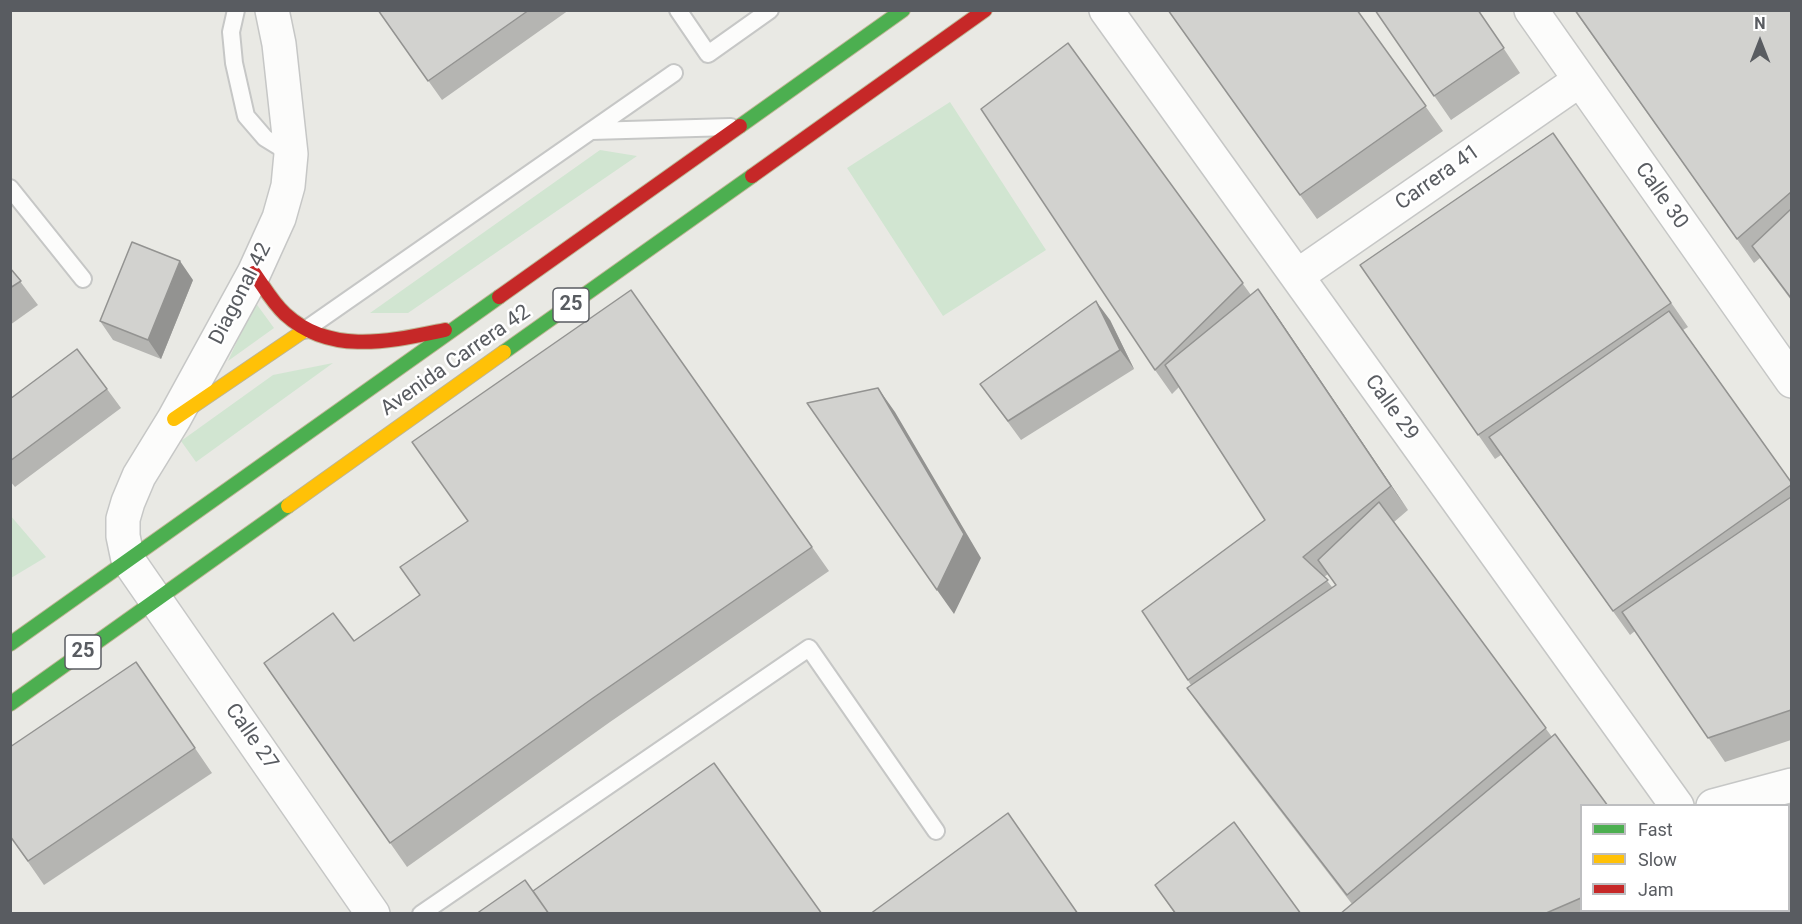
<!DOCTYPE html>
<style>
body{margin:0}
#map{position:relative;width:1802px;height:924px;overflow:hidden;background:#e9e9e4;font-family:Roboto,sans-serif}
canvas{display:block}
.frame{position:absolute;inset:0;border:12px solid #595c61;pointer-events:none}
.legend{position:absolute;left:1580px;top:804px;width:210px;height:108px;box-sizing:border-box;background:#fff;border:2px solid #bdbec0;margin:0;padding:8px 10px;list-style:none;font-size:18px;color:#595c61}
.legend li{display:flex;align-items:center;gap:12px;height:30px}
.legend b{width:30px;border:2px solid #bdbec0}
.north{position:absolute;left:1730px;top:12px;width:60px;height:60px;-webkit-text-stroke:4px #fff;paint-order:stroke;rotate:0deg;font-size:16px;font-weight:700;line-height:24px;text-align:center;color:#595c61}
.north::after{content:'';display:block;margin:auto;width:21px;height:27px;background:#595c61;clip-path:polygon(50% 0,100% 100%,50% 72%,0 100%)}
</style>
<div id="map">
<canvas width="1802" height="924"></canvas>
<div class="frame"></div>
<ul class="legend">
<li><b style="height:8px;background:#4caf50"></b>Fast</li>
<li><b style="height:8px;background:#ffc107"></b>Slow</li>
<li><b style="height:8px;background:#c62828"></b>Jam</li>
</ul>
<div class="north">N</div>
</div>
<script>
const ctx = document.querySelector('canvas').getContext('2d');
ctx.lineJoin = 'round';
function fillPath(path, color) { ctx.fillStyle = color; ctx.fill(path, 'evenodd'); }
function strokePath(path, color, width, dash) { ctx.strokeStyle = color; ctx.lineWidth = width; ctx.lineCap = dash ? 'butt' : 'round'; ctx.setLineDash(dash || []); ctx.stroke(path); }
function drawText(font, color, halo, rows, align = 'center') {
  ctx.font = font + ' Roboto,sans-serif'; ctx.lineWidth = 5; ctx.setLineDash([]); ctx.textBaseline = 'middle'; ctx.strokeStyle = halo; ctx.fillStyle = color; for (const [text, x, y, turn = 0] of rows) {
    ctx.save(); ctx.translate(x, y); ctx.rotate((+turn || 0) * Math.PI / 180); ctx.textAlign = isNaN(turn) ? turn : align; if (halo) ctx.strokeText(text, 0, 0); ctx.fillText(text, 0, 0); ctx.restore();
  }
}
fillPath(new Path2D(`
 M950,102L1046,250L943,316L847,168Z
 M600,150L637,156L408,313H370Z
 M255,302L274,328L228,361Z
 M333,363L196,462L181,441L273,375Z
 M10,515L46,557L11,578H10Z`), '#d1e5d1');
const lane = new Path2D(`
 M236,10L231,32L234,63L246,116L265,138L291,154
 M678,10L708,54L770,10
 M591,131L731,127
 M10,188L83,279
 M305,330L674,73
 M1706,910L1707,914
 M421,914L809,648L936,831`);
const street = new Path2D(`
 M272,10L279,44L291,154L288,186L279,218L254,273L174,419L139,476L128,502L123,519V536L128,560L373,914
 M1106,10L1677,806
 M1531,10L1792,381
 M1297,276L1580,80
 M1713,806L1792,785`);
const fast = new Path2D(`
 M740,126L903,10
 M504,352L752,176
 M10,644L499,297
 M10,704L288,506`);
const slow = new Path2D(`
 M174,419L305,330
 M288,506L504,352`);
const jam = new Path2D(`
 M752,176L985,10
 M254,273C264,287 272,302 285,314C331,356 391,341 445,330
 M499,297L740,126`);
strokePath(lane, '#c6c7c6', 20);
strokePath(street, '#c6c7c6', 36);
strokePath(fast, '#beb594', 16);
strokePath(slow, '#beb594', 16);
strokePath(jam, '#beb594', 16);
strokePath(lane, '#fcfcfb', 16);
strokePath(street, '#fcfcfb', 33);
strokePath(fast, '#4caf50', 14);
strokePath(slow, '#ffc107', 14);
strokePath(jam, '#c62828', 14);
fillPath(new Path2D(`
 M378,10H569L442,100Z
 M1168,10H1357L1443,131L1317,219Z
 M1375,10H1478L1520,73L1451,120Z
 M1574,10H1791V300L1760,258L1754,263Z
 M1068,43L1251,295L1258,289L1275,313L1408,510L1394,522L1552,737L1581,806V910H1626L1619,914H1340L1352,904L1204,712L1187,688L1191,685L1142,611L1265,520L1179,387L1172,394L1155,370ZM1328,574L1336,585L1332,587L1324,577Z
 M1553,133L1688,327L1683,330L1791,482V740L1725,762L1635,631L1630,635L1501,455L1495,459L1360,265Z
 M10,268L38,305L10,325Z
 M193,280L161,359L113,340L100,321Z
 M631,290L829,571L610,722L407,867L264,663L354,641L420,595Z
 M1110,320L1134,369L1021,440L980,384Z
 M107,389L121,408L15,487L10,481V399Z
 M136,662L212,773L44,885L10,836Z
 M1155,885L1301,914H1175Z`), '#b5b5b2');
fillPath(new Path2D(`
 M180,261L193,280L161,359L148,340Z
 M1258,289L1275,313L1408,510L1391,486Z
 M1096,301L1110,320L1134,369L1120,350Z
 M878,388L895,412L981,558L954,614L937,590Z`), '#939391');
const building = new Path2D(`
 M378,10H529L428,81Z
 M1168,10H1357L1426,106L1300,195Z
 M1375,10H1478L1504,48L1434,96Z
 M1575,10H1791V192L1737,239Z
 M1068,43L1243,283L1155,370L981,109Z
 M1553,133L1671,303L1478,435L1360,265Z
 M1791,209V298L1752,246Z
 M132,242L180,261L148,340L100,321Z
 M10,268L21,281L10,288Z
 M1258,289L1391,486L1303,557L1328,580L1188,680L1142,611L1265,520L1165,365Z
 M631,290L812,547L593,698L390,843L264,663L333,613L354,641L420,595L400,567L468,521L412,442Z
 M1096,301L1120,350L1008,421L980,384Z
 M1669,311L1791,482V485L1613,611L1489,437Z
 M77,349L107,389L10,461V399Z
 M878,388L964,534L937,590L807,403Z
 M1791,497V710L1708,738L1622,612Z
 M1379,502L1546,728L1347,895L1187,688L1336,585L1318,560Z
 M136,662L195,748L28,861L10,836V747Z
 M1555,734L1608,806H1581V898L1544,914H1340Z
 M714,763L822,914H549L533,891Z
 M1008,813L1078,914H870Z
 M1234,822L1301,914H1176L1155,885Z
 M525,880L549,914H476Z`);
fillPath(building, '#d2d2cf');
strokePath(building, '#939391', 1.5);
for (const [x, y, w] of [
 [571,305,36],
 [83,652,36]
]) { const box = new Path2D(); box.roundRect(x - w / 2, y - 17, w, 34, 4.5); ctx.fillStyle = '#fff'; ctx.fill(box); strokePath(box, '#595c61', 1.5); }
drawText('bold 20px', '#595c61', null, [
 ["25",571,305],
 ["25",83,652]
]);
drawText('21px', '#595c61', '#fff', [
 ["Carrera 41",1438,178,-35],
 ["Calle 30",1661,196,55],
 ["Diagonal 42",241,294,-63],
 ["Avenida Carrera 42",456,361,-35],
 ["Calle 29",1391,408,54],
 ["Calle 27",251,737,55]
]);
</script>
